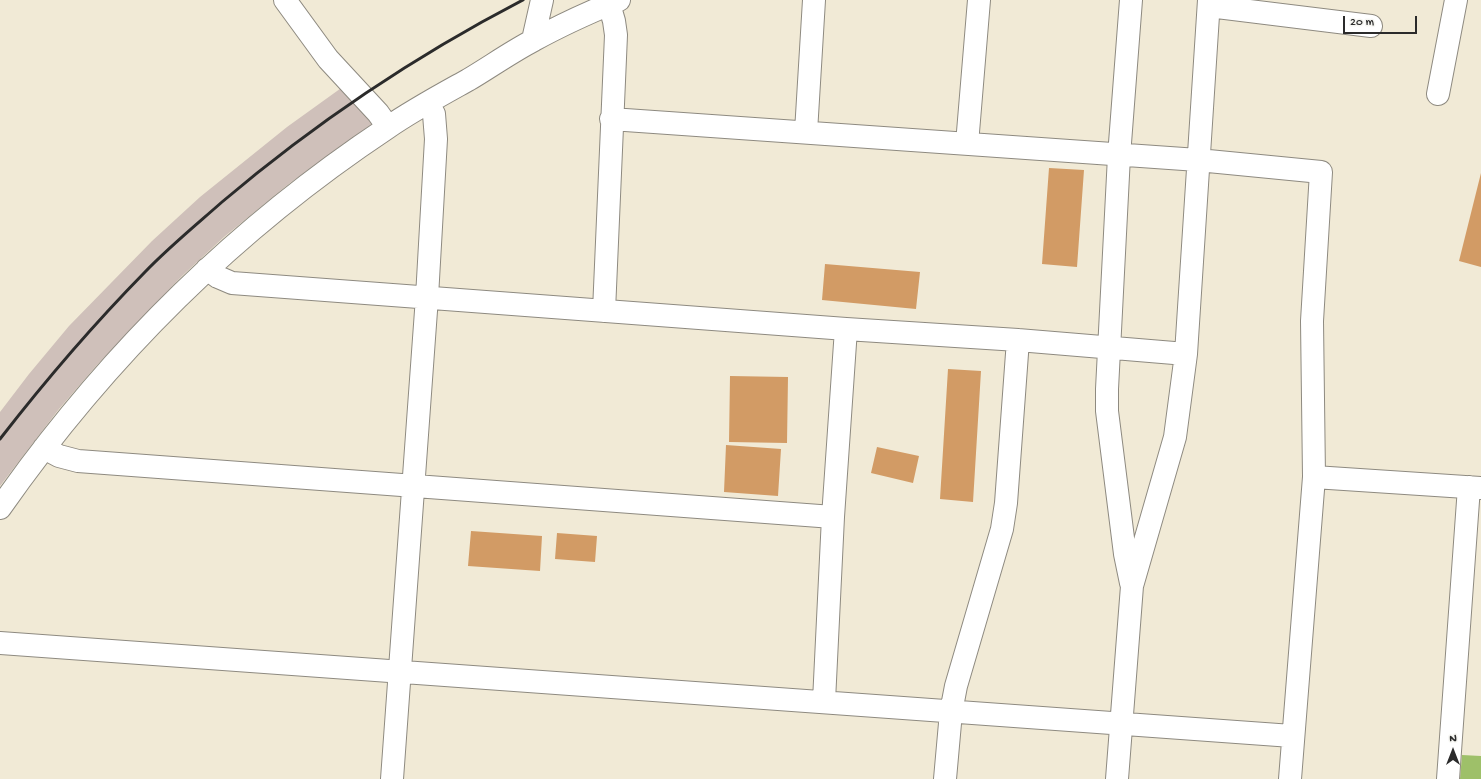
<!DOCTYPE html>
<style>
body{margin:0}
#map{position:relative;width:1481px;height:779px;overflow:hidden;background:#f1ead6;font-family:"Gochi Hand",sans-serif}
canvas{display:block}
.north{position:absolute;left:1433px;top:731px;width:40px;height:40px;-webkit-text-stroke:3px #f6f6f2;paint-order:stroke;rotate:0deg;font-size:11px;font-weight:700;line-height:16px;text-align:center;color:#2b2b2b}
.north::after{content:'';display:block;margin:auto;width:14px;height:18px;background:#2b2b2b;clip-path:polygon(50% 0,100% 100%,50% 72%,0 100%)}
.scale{position:absolute;left:1343px;top:16px;width:74px;height:18px;box-sizing:border-box;border:2px solid #2b2b2b;border-top:0;padding-left:5px;font-size:12px;line-height:14px;white-space:nowrap;color:#2b2b2b;-webkit-text-stroke:3px #f6f6f2;paint-order:stroke}
</style>
<div id="map">
<canvas width="1481" height="779"></canvas>
<div class="north">N</div>
<div class="scale">20 m</div>
</div>
<script>
const ctx = document.querySelector('canvas').getContext('2d');
ctx.lineJoin = 'round';
function fillPath(path, color) { ctx.fillStyle = color; ctx.fill(path, 'evenodd'); }
function strokePath(path, color, width, dash) { ctx.strokeStyle = color; ctx.lineWidth = width; ctx.lineCap = dash ? 'butt' : 'round'; ctx.setLineDash(dash || []); ctx.stroke(path); }
fillPath(new Path2D(`
 M344,86L376,121L290,183L224,237L182,276L97,365L59,409L0,486V412L29,374L69,326L152,241L200,197L287,127Z`), '#cfc0ba');
fillPath(new Path2D(`
 M1462,755L1481,756V779H1460Z`), '#9ec069');
fillPath(new Path2D(`
 M1049,168L1084,170L1077,267L1042,264Z
 M1481,173V267L1459,261Z
 M825,264L920,272L916,309L822,300Z
 M948,369L981,371L973,502L940,499Z
 M730,376L788,377L787,443L729,442Z
 M726,445L781,449L778,496L724,492Z
 M877,447L919,456L913,483L871,473Z
 M471,531L542,536L540,571L468,566Z
 M557,533L597,536L595,562L555,559Z`), '#d29b65');
const minor = new Path2D(`
 M285,0L328,59L378,113L388,127
 M1131,0L1119,156L1107,389V411L1125,554L1131,583
 M1209,6L1371,26
 M533,40L542,0
 M1438,94L1456,0
 M611,119L1198,160L1321,172L1312,321L1314,477L1290,779
 M806,132L814,0
 M967,144L979,0
 M207,269L218,277L232,283L846,329L1018,340L1186,354
 M604,311L616,35L614,21L609,4
 M44,448L59,456L78,461L833,517
 M1314,477L1481,488
 M0,508C105,358 235,229 387,128C413,110 441,95 468,80C490,67 511,52 534,40C561,25 590,12 619,0
 M0,643C431,676 862,705 1292,736
 M824,701L833,517L846,329
 M392,779L427,297L436,139L434,114L428,103
 M945,779L951,712L956,686L1002,529L1006,503L1018,340
 M1117,779L1132,586L1175,437L1186,354L1209,0
 M1448,779L1469,487`);
strokePath(minor, '#8e8a80', 24);
strokePath(minor, '#fff', 22);
strokePath(new Path2D(`
 M0,439C45,381 93,325 145,272C169,247 196,225 222,202C314,124 415,56 523,0`), '#2b2b2b', 3);
</script>
